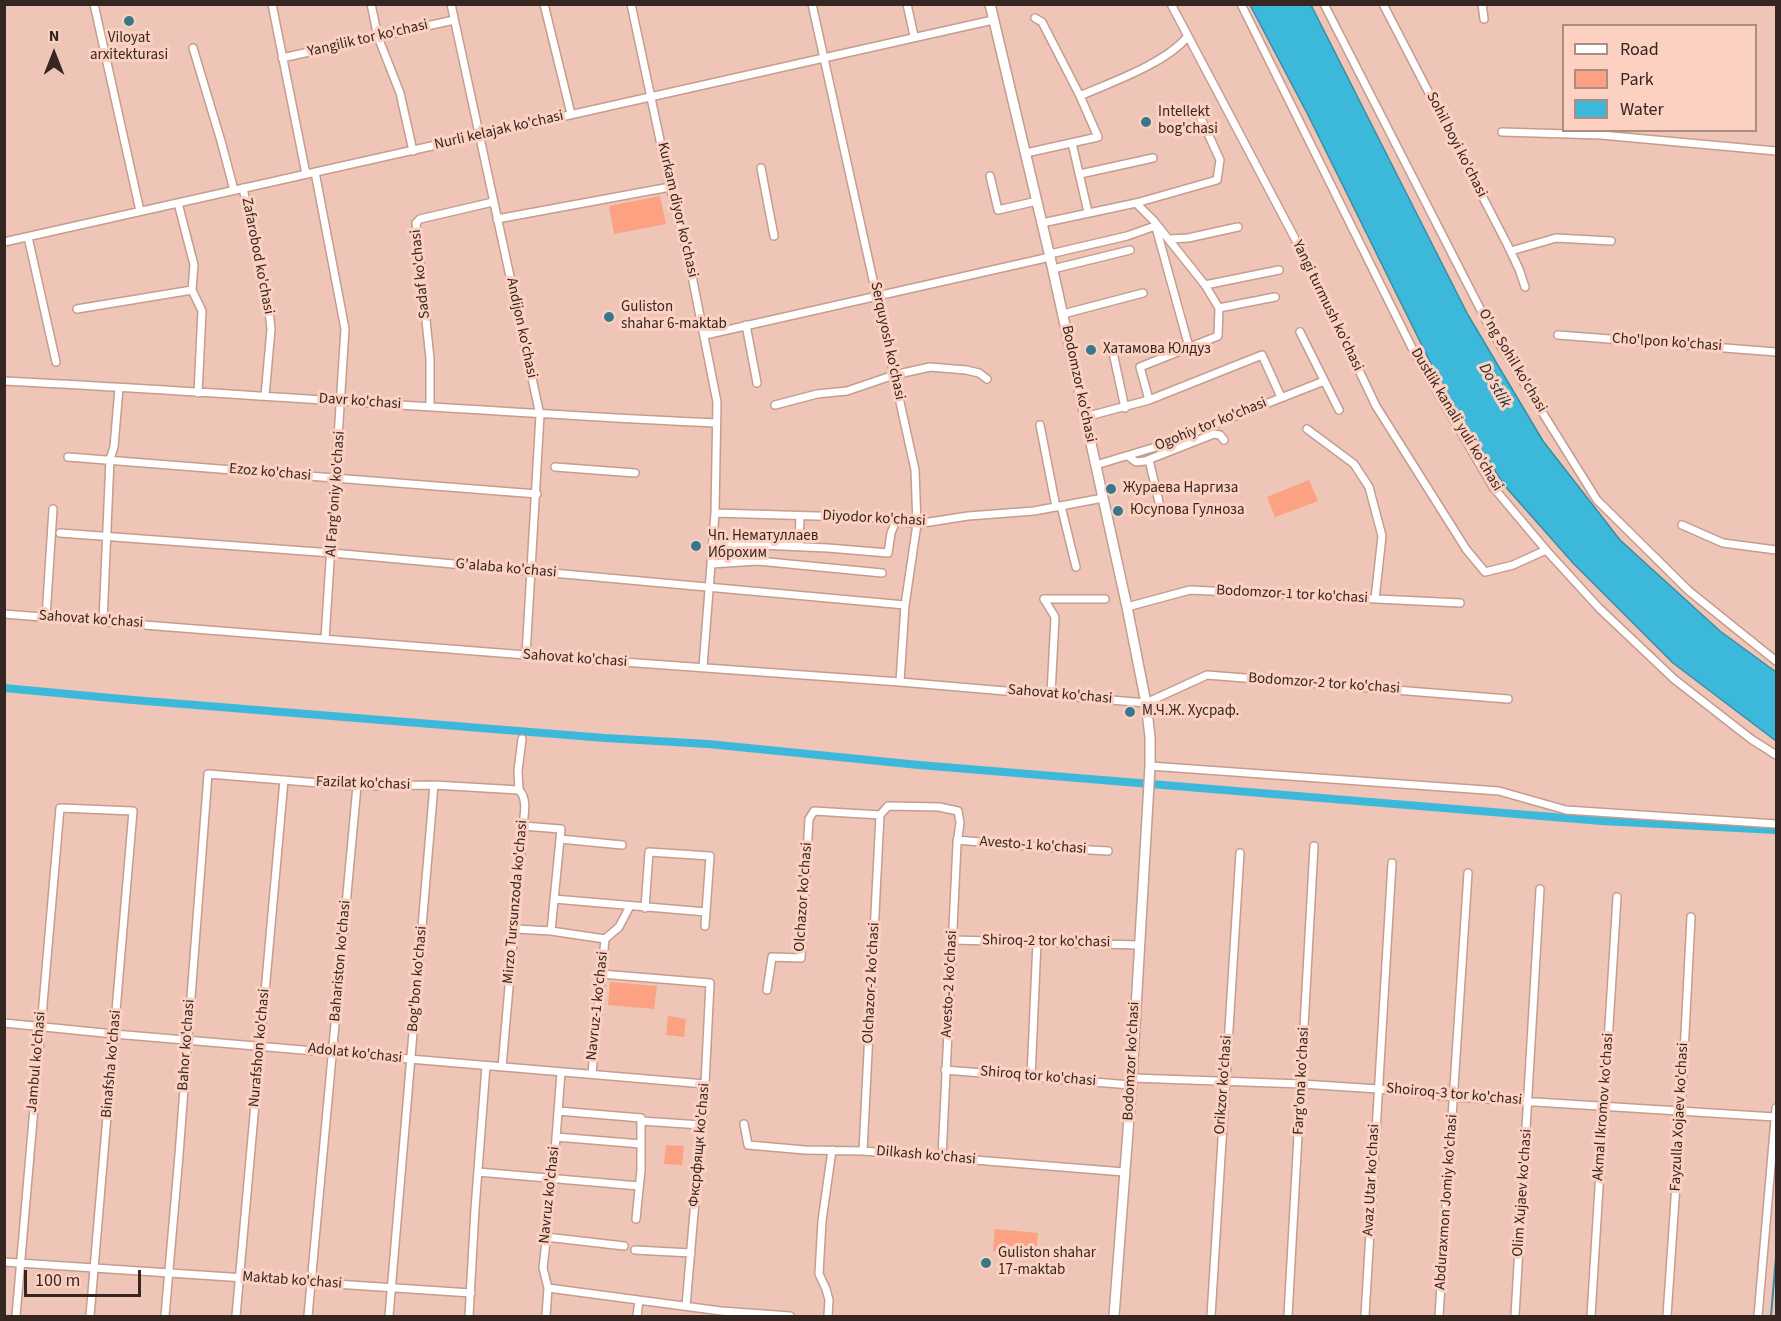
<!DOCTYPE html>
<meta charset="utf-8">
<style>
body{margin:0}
#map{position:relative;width:1781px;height:1321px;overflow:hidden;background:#eec5b6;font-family:"Source Sans 3",sans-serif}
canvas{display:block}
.frame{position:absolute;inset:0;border:6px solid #362621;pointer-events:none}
.legend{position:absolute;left:1562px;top:24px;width:195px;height:108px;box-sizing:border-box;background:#fcd1c2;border:2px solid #ad8d82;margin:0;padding:8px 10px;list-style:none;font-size:18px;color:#362621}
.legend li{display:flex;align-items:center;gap:12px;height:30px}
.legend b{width:30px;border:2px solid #ad8d82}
.north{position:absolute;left:24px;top:24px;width:60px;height:60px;-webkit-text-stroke:4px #fcd1c2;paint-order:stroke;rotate:0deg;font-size:16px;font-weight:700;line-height:24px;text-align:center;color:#362621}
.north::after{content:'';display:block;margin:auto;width:21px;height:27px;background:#362621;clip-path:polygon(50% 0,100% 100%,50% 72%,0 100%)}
.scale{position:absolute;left:24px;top:1270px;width:117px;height:27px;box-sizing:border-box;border:3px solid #362621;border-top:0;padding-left:8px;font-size:18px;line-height:21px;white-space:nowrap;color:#362621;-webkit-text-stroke:4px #fcd1c2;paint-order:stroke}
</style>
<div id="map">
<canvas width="1781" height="1321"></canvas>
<div class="frame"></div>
<ul class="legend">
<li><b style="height:8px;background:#fff"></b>Road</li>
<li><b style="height:16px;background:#fca282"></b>Park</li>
<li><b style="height:16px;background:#3cb8db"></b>Water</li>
</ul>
<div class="north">N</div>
<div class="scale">100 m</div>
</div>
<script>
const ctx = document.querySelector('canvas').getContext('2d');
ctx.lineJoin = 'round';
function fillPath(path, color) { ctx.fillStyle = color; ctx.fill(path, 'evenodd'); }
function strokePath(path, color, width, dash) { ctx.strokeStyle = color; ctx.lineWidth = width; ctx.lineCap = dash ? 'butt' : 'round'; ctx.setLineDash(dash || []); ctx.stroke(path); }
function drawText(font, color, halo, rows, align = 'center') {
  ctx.font = font + ' "Source Sans 3",sans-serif'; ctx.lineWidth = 6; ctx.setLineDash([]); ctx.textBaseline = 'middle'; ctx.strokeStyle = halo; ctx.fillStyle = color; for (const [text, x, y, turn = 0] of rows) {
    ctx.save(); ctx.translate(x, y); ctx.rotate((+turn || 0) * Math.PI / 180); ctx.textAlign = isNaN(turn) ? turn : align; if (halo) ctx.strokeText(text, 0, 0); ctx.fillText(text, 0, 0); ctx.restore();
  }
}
fillPath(new Path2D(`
 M660,196L666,224L614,234L609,206Z
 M1309,480L1318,501L1275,517L1267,497Z
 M610,982L657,986L654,1009L608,1005Z
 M668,1016L686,1019L684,1037L666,1035Z
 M666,1145L684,1146L682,1165L664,1164Z
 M995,1229L1038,1233L1036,1255L993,1251Z`), '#fca282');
const water = new Path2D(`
 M1250,5H1311L1468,315L1543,441L1620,540L1720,631L1776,672V741L1673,663L1573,563L1504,485L1444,390L1308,115Z`);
fillPath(water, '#3cb8db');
strokePath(water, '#3a8ca3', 1.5);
strokePath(new Path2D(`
 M1771,1316L1776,1257`), '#3a8ca3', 2);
strokePath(new Path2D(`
 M4,688L133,700L605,738L708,744L919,765L1602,821L1776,830`), '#3cb8db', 8);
const minor = new Path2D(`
 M94,4L140,211
 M272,4L306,174
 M371,4L378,37L400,93L413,151
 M451,4L540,415L526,655
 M544,4L571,114
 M631,4L670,187L688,256L717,402L715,513L703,667
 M812,4L915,470L917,524L905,605L900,682
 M907,4L914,36
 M1171,4L1310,267L1376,406L1466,549L1485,572L1513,565L1546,550
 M1241,4L1414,352L1493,487L1546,550L1599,608L1674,679L1751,739L1776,755
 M1324,4L1491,330L1597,500L1689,591L1776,661
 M1383,4L1507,244L1519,269L1525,287
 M1482,4L1484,19
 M193,48L221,141L234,190
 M282,58L454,20
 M1080,96C1112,82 1166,63 1187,37
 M1502,132L1601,135L1776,151
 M1072,143L1088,212
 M1026,153L1098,137L1080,96L1042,22L1035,18
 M761,168L774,236
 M315,172L345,329L325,639
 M1080,174L1153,158
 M990,176L998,210L1037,201
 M243,188L269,311L271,329L265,396
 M178,203L194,265L192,290L202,311L198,393
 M497,219L670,187
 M1042,223L1136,203L1217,180L1220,160L1200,116
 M1155,224L1189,347
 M28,237L56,362
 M1169,239L1188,238L1238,227
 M4,242L993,20
 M1511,251L1556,238L1611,241
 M1050,254L1127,236L1155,226
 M1053,269L1130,250
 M1205,285L1279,270
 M1219,308L1275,297
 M77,309L192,290
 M1063,314L1143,293
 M746,325L757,383
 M1300,332L1339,410
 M705,335L1050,257
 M1558,335L1776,352
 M1112,348L1125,408
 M4,381C242,393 479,412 716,423
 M1149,400L1262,355L1281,397
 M775,405L817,394L847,391L894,375L930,367L966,370L979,373L987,379
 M430,407V359L416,223L420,219L493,202
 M1085,417L1149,400L1140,367L1218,336L1219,308L1205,285L1154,221L1136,203
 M1040,425L1056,507
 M1307,429L1354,464L1369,487L1382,536L1375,599
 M1128,456L1136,462L1145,461L1214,434L1220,435L1224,440
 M68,457L537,494
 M1149,460L1159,502
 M1096,465L1159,446L1324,381
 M555,467L635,473
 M1061,506L1076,567
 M715,513L883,518L917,524L968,516L1034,511L1103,498
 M1682,525L1723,543L1776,550
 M60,533L332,553L905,605
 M713,543L828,548L888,553L891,533L896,521
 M799,546L800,516
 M711,564L758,561L882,573
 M1044,599L1055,617L1051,694
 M1044,599H1105
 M1127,607L1190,590L1460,603
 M4,614L526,655L900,682L1146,703L1207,675L1508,699
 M46,617L53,509
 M103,621L110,459L114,447L119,388
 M1150,766L1499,791L1566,810L1776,824
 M880,815L888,806L939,807L958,811L960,823L957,844L942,1157
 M523,826L561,829L551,931
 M560,839L622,845
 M957,840L1037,847L1108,851
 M554,899L706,912
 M645,908L649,852L710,856L705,926
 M515,929L551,931L605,939L619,927L630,906
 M953,940L1139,945
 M601,974L710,983L705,1084L686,1306
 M767,990L772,957L801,958L809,819L814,811L880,815
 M4,1023L114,1034L705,1084
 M502,1067L523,826C524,814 528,799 519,790L518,771L522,739
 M945,1070L1131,1085
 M592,1073L605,939
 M1031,1077L1037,942
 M1132,1078L1302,1084L1378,1089L1455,1097L1775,1117
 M558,1111L641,1118V1170L636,1219
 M641,1121L701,1125
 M744,1124L748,1145L805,1150L863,1151L1124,1172
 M556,1137L641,1144
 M863,1151L880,815
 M478,1172L639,1186
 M546,1237L624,1246
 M635,1250L691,1253
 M4,1262L471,1293
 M548,1288L721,1311L790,1316
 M16,1316L60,808L133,811L90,1316
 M165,1316L179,1155L208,774L357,786L434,785L519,790
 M236,1316L284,780
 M308,1316L357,786
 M389,1316L434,785
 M469,1316L475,1209L486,1066
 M546,1316L548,1288L543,1268L553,1178L561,1072
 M637,1316L639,1300
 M828,1316L829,1300L826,1289L819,1274L822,1221L832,1150
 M1211,1316L1240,853
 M1288,1316L1314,846
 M1365,1316L1392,863
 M1439,1316L1468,873
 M1515,1316L1540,889
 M1591,1316L1617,897
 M1667,1316L1681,1112L1691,917
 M1758,1316L1776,1108`);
const tertiary = new Path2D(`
 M990,4L1050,257L1127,607L1146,703L1150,737V766L1132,1078L1114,1316`);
strokePath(minor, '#c59d8f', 10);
strokePath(tertiary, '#c59d8f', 12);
strokePath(minor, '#fff', 7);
strokePath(tertiary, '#fff', 9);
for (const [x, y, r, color] of [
 [129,21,6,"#38788c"],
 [1146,122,6,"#38788c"],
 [609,317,6,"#38788c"],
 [1091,350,6,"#38788c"],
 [1111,489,6,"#38788c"],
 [1118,511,6,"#38788c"],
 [696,546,6,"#38788c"],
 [1130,712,6,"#38788c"],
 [986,1263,6,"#38788c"]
]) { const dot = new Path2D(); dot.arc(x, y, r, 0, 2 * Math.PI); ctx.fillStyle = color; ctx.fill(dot); strokePath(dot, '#fcd1c2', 2); }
drawText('15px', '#362621', '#fcd1c2', [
 ["Viloyat",129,39,"center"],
 ["arxitekturasi",129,56,"center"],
 ["Intellekt",1158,113],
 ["bog'chasi",1158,130],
 ["Guliston",621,308],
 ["shahar 6-maktab",621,325],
 ["Хатамова Юлдуз",1103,350],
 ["Жураева Наргиза",1123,489],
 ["Юсупова Гулноза",1130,511],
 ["Чп. Нематуллаев",708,537],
 ["Иброхим",708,554],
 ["М.Ч.Ж. Хусраф.",1142,712],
 ["Guliston shahar",998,1254],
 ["17-maktab",998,1271]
], 'left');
drawText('15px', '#362621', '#fcd1c2', [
 ["Yangilik tor ko'chasi",368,39,-13],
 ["Nurli kelajak ko'chasi",499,131,-13],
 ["Sohil boyi ko'chasi",1456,145,63],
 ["Kurkam diyor ko'chasi",677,210,77],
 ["Zafarobod ko'chasi",257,256,79],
 ["Sadaf ko'chasi",421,274,-96],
 ["Yangi turmush ko'chasi",1327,306,64],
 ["Andijon ko'chasi",521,328,78],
 ["Serquyosh ko'chasi",887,341,78],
 ["Cho'lpon ko'chasi",1667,343,4],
 ["O'ng Sohil ko'chasi",1512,361,59],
 ["Bodomzor ko'chasi",1078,384,78],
 ["Davr ko'chasi",360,402,4],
 ["Dustlik kanali yuli ko'chasi",1456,420,59],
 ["Ogohiy tor ko'chasi",1211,425,-22],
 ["Ezoz ko'chasi",270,473,5],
 ["Al Farg'oniy ko'chasi",336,494,-86],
 ["Diyodor ko'chasi",874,519,3],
 ["G'alaba ko'chasi",506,569,5],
 ["Bodomzor-1 tor ko'chasi",1292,595,3],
 ["Sahovat ko'chasi",91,620,4],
 ["Sahovat ko'chasi",575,659,4],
 ["Bodomzor-2 tor ko'chasi",1324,684,4],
 ["Sahovat ko'chasi",1060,695,5],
 ["Fazilat ko'chasi",363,784,2],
 ["Avesto-1 ko'chasi",1033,846,4],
 ["Olchazor ko'chasi",804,897,-86],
 ["Mirzo Tursunzoda ko'chasi",516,902,-85],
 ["Shiroq-2 tor ko'chasi",1046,942,1],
 ["Bahariston ko'chasi",341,961,-85],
 ["Bog'bon ko'chasi",418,979,-85],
 ["Olchazor-2 ko'chasi",872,983,-87],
 ["Avesto-2 ko'chasi",950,984,-87],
 ["Navruz-1 ko'chasi",598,1006,-84],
 ["Bahor ko'chasi",187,1045,-86],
 ["Nurafshon ko'chasi",260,1048,-85],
 ["Adolat ko'chasi",355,1054,6],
 ["Bodomzor ko'chasi",1132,1061,-87],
 ["Jambul ko'chasi",37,1062,-85],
 ["Binafsha ko'chasi",112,1064,-85],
 ["Shiroq tor ko'chasi",1038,1077,5],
 ["Farg'ona ko'chasi",1302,1081,-87],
 ["Orikzor ko'chasi",1224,1085,-86],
 ["Shoiroq-3 tor ko'chasi",1454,1095,5],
 ["Akmal Ikromov ko'chasi",1604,1107,-86],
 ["Fayzulla Xojaev ko'chasi",1680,1117,-87],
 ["Фксрфящк ko'chasi",700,1145,-85],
 ["Dilkash ko'chasi",926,1156,5],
 ["Avaz Utar ko'chasi",1372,1180,-87],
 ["Olim Xujaev ko'chasi",1523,1193,-86],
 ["Navruz ko'chasi",550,1195,-84],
 ["Abduraxmon Jomiy ko'chasi",1447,1202,-86],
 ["Maktab ko'chasi",292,1281,4]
]);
drawText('italic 16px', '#132d35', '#fcd1c2', [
 ["Do'stlik",1494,386,60]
]);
</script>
